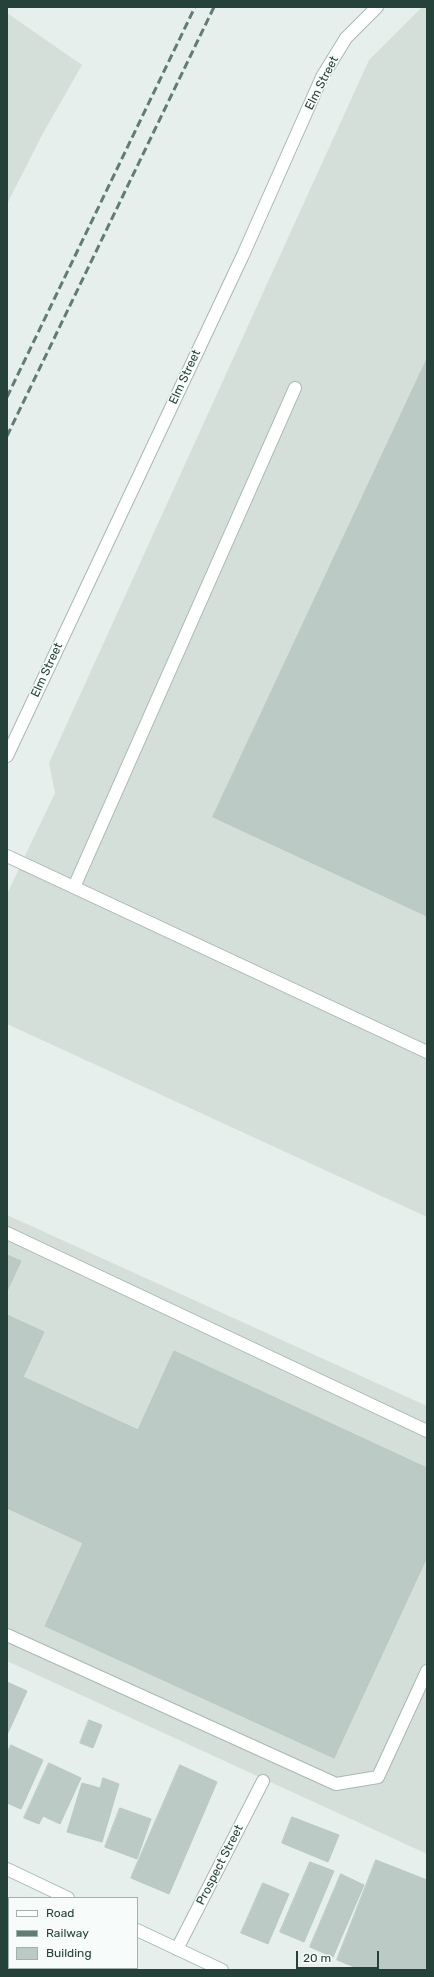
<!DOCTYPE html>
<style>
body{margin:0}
#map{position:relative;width:434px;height:1977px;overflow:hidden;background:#e6efeb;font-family:Rubik,sans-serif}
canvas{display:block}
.frame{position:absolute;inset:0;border:8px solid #24423a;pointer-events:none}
.legend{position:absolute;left:8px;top:1897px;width:130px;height:72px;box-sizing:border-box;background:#f7fbf9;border:1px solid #a3b1ad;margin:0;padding:5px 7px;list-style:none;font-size:12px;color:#24423a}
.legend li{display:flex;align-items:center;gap:8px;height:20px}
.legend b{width:20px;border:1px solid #a3b1ad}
.scale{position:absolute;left:296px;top:1951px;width:83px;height:18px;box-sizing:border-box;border:2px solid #24423a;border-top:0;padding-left:5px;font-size:12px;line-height:14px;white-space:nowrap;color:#24423a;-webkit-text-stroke:3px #f7fbf9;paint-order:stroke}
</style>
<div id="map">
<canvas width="434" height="1977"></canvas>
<div class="frame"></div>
<ul class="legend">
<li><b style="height:5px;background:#fff"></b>Road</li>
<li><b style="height:5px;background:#5f7d75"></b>Railway</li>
<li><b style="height:11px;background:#bbcac4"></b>Building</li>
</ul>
<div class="scale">20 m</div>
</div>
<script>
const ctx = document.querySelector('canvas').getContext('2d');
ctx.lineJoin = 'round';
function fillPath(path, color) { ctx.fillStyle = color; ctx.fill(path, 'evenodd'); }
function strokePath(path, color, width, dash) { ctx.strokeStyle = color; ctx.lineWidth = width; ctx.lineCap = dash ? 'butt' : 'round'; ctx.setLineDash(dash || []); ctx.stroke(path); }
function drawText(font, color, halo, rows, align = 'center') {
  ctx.font = font + ' Rubik,sans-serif'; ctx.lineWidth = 3; ctx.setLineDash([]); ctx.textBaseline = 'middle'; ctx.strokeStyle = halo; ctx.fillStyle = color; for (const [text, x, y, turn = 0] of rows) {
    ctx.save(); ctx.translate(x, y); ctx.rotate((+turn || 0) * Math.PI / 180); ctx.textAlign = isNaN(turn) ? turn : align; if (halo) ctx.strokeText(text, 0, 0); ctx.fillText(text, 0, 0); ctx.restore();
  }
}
fillPath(new Path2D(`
 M422,7H427V1217L7,1024V894L55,793L49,763L369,60Z
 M7,13L82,65L42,135L7,204Z
 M7,1215L427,1406V1854L7,1661Z`), '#d4dfda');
const building = new Path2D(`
 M427,359V916L213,817Z
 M7,1255L21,1261L7,1291Z
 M7,1315L44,1332L23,1377L138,1430L174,1351L427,1468V1557L334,1758L45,1626L83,1543L7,1508Z
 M7,1682L27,1691L7,1735Z
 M89,1720L102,1725L93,1748L80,1743Z
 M11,1745L43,1760L21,1809L7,1803V1753Z
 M49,1763L81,1778L60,1824L43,1816L39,1824L24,1818Z
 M180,1765L217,1782L169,1894L131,1878Z
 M103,1778L119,1784L102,1842L67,1832L82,1783L100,1788Z
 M120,1808L151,1819L137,1859L105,1847Z
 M292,1817L339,1835L328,1862L282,1843Z
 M376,1860L427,1880V1970H362L337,1960Z
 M310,1862L334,1871L304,1942L280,1932Z
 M341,1874L364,1885L333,1957L310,1947Z
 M263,1883L289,1894L268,1944L241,1933Z
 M9,1950V1968H47L46,1970H7V1954Z`);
fillPath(building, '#bbcac4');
strokePath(building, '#b8c9c2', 1);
const lane = new Path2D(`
 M7,856L427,1052
 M74,887L295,388
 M7,1233L427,1431
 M7,1635L336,1784L378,1777L427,1671`);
const street = new Path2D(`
 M7,756L243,255L322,77L346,38L377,7
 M177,1949L263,1781`);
const secondary = new Path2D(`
 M7,1869L68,1898
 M137,1930L222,1970`);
strokePath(lane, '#a8b8b2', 14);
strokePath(street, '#a8b8b2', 14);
strokePath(secondary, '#a4bbb3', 14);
strokePath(lane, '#fff', 12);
strokePath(street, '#fff', 12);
strokePath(secondary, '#fff', 12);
strokePath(new Path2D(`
 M7,397L195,7
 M7,436L214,7`), '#5f7d75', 3, [8, 4]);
drawText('12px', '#24423a', '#f7fbf9', [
 ["Elm Street",322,83,-63],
 ["Elm Street",185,377,-65],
 ["Elm Street",47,670,-65],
 ["Prospect Street",220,1865,-63]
]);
</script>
